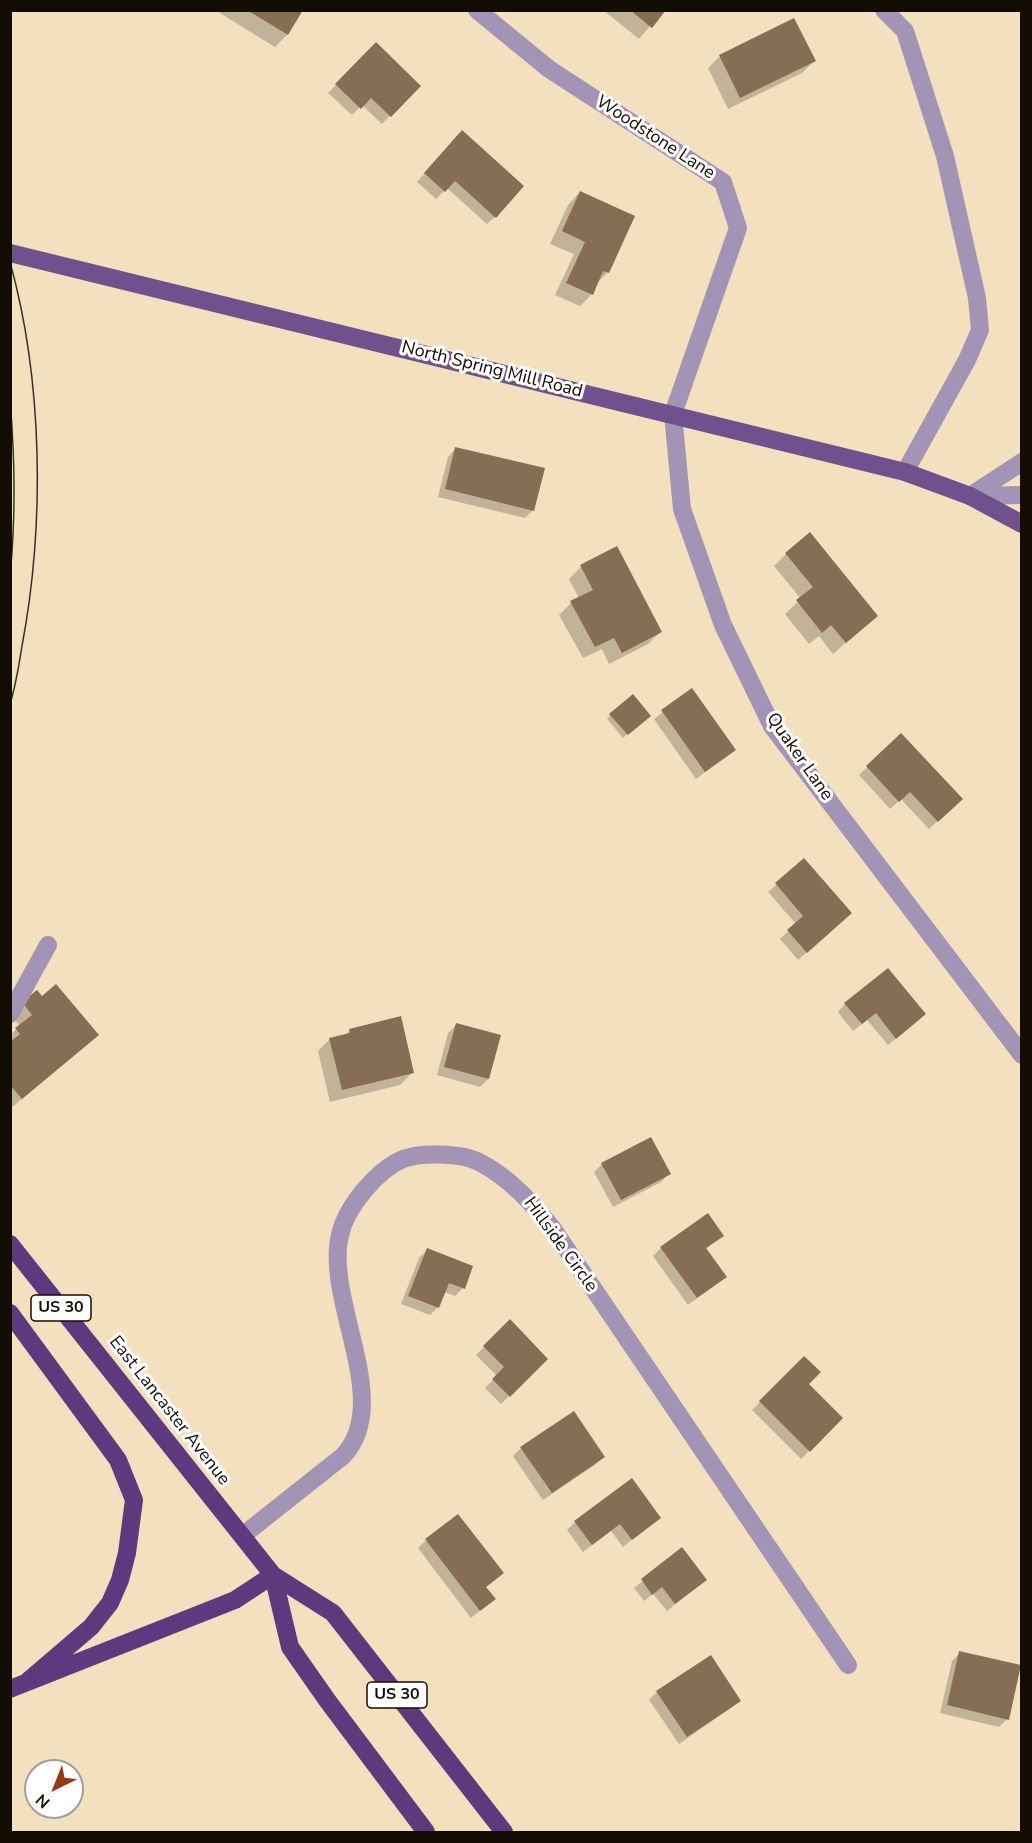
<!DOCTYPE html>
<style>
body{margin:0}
#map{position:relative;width:1032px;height:1843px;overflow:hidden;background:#f2e0bf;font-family:"Nunito Sans",sans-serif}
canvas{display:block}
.frame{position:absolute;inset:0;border:12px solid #130d03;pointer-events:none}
.north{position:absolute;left:24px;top:1759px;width:60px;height:60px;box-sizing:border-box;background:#fff;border:2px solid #a19e9a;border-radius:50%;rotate:223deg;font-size:16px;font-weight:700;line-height:24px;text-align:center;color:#130d03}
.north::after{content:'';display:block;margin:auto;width:21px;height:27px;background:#9d3614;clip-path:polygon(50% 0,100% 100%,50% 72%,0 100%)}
</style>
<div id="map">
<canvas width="1032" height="1843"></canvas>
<div class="frame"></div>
<div class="north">N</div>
</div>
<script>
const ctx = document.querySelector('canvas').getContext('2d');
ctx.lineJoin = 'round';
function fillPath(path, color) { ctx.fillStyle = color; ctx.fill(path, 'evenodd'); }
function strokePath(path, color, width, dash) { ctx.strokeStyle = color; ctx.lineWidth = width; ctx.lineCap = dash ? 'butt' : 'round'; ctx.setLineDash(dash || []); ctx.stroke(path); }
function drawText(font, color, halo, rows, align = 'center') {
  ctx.font = font + ' "Nunito Sans",sans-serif'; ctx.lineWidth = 6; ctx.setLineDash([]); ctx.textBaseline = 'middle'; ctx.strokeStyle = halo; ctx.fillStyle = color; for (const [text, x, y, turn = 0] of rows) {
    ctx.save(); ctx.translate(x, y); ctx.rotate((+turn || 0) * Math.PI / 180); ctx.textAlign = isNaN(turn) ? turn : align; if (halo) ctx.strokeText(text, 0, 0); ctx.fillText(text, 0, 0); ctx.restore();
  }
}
fillPath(new Path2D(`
 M215,10H301L287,35L275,47Z
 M603,10H664L639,39Z
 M376,44L419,86L382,124L362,105L352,115L328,93Z
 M720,56L814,61L802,73L728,109L708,68Z
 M454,140L495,217L487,224L447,188L436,199L417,182Z
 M580,192L608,272L596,284L592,294L580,306L555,295L574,254L550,244L568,205Z
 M456,448L533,510L525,518L438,497L448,457Z
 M786,554L876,616L833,654L819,636L809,644L785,614L801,599L774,566Z
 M581,567L660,632L648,644L609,664L602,649L583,658L559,615L571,603L579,598L569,579Z
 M691,690L734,750L696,779L654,719Z
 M610,715L645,719L623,738L607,719Z
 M901,735L961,799L929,829L901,799L890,809L859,775Z
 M804,860L842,921L798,960L780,939L796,924L768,892Z
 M42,998L97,1035L10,1109V1035L20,1026L11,1015L23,1003Z
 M845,1004L916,1022L888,1045L867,1020L853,1031L838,1012Z
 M456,1025L488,1079L480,1087L437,1075L448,1033Z
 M350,1030L412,1073L400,1085L330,1102L318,1051L330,1039L344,1036Z
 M602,1164L669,1174L661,1182L613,1207L594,1172Z
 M722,1236L705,1250L725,1277L688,1305L653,1256L661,1248Z
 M427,1250L463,1288L455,1296L444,1292L438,1307L430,1315L401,1304L419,1258Z
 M510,1321L546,1359L501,1404L485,1388L497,1376L476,1355Z
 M804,1358L807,1384L841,1418L801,1459L752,1410Z
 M573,1413L603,1457L595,1465L543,1500L513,1456L521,1448Z
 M659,1517L623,1547L611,1531L583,1552L567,1530L575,1522Z
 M426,1540L502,1573L485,1588L494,1599L471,1618L418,1548Z
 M682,1549L705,1580L667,1611L653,1594L644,1601L634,1588Z
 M960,1653L1007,1719L999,1727L940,1713L952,1661Z
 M657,1692L739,1701L731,1708L679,1744L649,1700Z`), '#0003');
fillPath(new Path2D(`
 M247,10H303L288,35Z
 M630,10H666L652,28Z
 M794,18L816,61L740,98L719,55Z
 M376,42L421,86L391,117L371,98L361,109L335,84Z
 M462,130L524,186L496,218L455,181L445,192L424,173Z
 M580,191L635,216L609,273L603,271L593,295L566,283L585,242L562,231Z
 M455,447L545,468L534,511L445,489Z
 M810,532L878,616L846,643L831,625L822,633L796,600L813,587L785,553Z
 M617,546L662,632L622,653L614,638L595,647L570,601L593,590L580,565Z
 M692,688L736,750L705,772L661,710Z
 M633,694L651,716L628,735L609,714Z
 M901,733L963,799L938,822L910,792L899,802L866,766Z
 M804,858L852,913L807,953L787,930L803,916L775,883Z
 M888,968L926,1014L896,1039L876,1013L862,1024L844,1003Z
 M56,984L99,1035L22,1099L10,1085V1042L20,1034L15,1028L32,1015L22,1002L37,990L42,996Z
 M401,1016L414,1073L342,1090L329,1038L350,1033L349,1029Z
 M456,1023L501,1035L489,1079L444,1067Z
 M651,1137L671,1174L621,1200L601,1163Z
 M708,1213L724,1236L706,1248L727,1277L697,1298L660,1247Z
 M427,1248L473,1266L465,1289L449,1283L439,1308L408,1296Z
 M510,1319L548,1359L510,1397L492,1379L504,1367L483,1346Z
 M804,1356L821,1372L809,1384L843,1418L810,1452L759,1401Z
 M574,1411L605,1457L552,1493L520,1447Z
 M632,1478L661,1518L632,1540L620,1524L592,1545L574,1521Z
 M458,1514L504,1573L486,1587L496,1599L480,1611L425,1539Z
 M682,1547L707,1580L675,1604L662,1587L652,1595L641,1579Z
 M959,1651L1021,1665L1009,1720L947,1705Z
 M711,1655L741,1701L687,1737L656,1691Z`), '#866e55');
strokePath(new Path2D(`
 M477,10L549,69L723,182L738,228L673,414L682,509L723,625L772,726L1022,1055
 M884,10L905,31L945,156L977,298L980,330L967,360L905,472
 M970,496L1022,462
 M970,496L1022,495
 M10,1014L48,945
 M242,1536L343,1456C394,1402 324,1300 340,1235C346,1207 377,1170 403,1159C421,1152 462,1153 479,1162C510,1178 532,1203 553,1229L848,1665`), '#a394b5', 18);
strokePath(new Path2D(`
 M10,253L905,472L970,496L1022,524`), '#6f528d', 18);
strokePath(new Path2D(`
 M10,1244L273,1575L333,1613L504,1832
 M10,1313L118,1460L134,1500L127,1553L120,1580L110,1603L91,1627L28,1681
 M273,1575L290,1647L327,1700L426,1832
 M10,1689L235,1600L273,1575`), '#5d3a7d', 18);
strokePath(new Path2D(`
 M10,262C43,381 45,524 22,646C19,665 16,685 10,704
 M10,400C15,459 16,516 10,575`), '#393123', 1.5);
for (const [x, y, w] of [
 [61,1308,60],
 [397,1695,60]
]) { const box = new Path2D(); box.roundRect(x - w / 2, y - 13, w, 26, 4.5); ctx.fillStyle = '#fff'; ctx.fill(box); strokePath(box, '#130d03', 1.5); }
drawText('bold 16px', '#130d03', null, [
 ["US 30",61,1308],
 ["US 30",397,1695]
]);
drawText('18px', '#130d03', '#fff', [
 ["Woodstone Lane",655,138,33],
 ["North Spring Mill Road",492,370,14],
 ["Quaker Lane",799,757,55],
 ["Hillside Circle",560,1245,54],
 ["East Lancaster Avenue",169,1411,52]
]);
</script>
